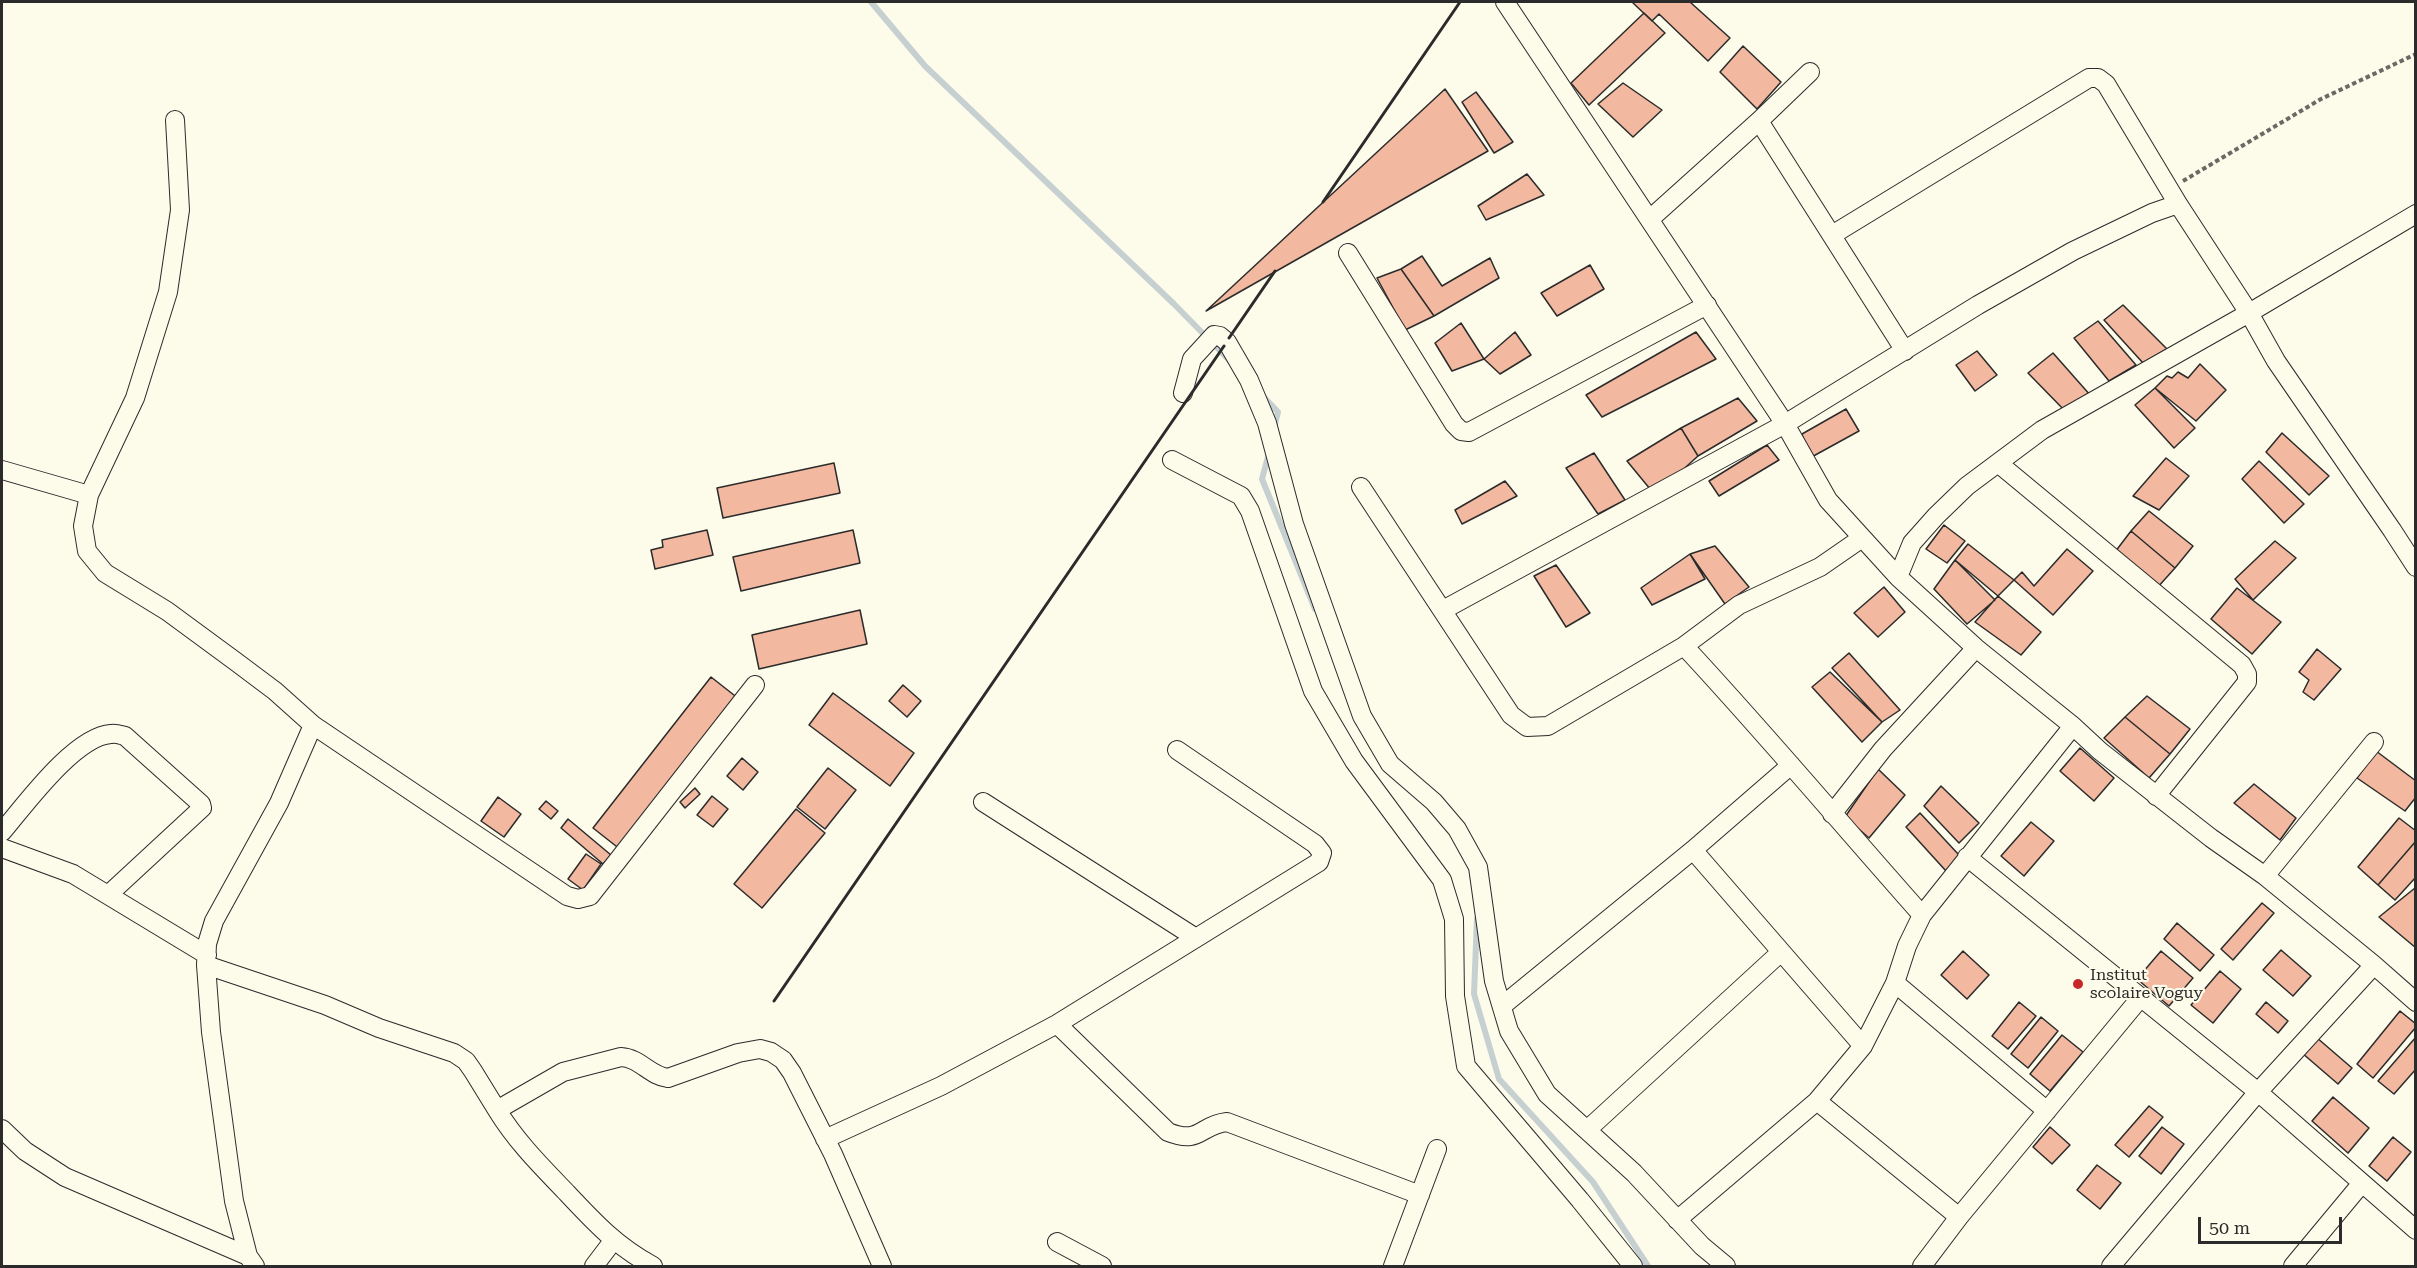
<!DOCTYPE html>
<style>
body{margin:0}
#map{position:relative;width:2417px;height:1268px;overflow:hidden;background:#fdfbea;font-family:"Roboto Serif",serif}
canvas{display:block}
.frame{position:absolute;inset:0;border:3px solid #2b2b2b;pointer-events:none}
.scale{position:absolute;left:2198px;top:1217px;width:144px;height:27px;box-sizing:border-box;border:3px solid #2b2b2b;border-top:0;padding-left:8px;font-size:18px;line-height:21px;white-space:nowrap;color:#2b2b2b;-webkit-text-stroke:4px #fdfbea;paint-order:stroke}
</style>
<div id="map">
<canvas width="2417" height="1268"></canvas>
<div class="frame"></div>
<div class="scale">50 m</div>
</div>
<script>
const ctx = document.querySelector('canvas').getContext('2d');
ctx.lineJoin = 'round';
function strokePath(path, color, width, dash) { ctx.strokeStyle = color; ctx.lineWidth = width; ctx.lineCap = dash ? 'butt' : 'round'; ctx.setLineDash(dash || []); ctx.stroke(path); }
function fillPath(path, color) { ctx.fillStyle = color; ctx.fill(path, 'evenodd'); }
function drawText(font, color, halo, rows, align = 'center') {
  ctx.font = font + ' "Roboto Serif",serif'; ctx.lineWidth = 4.5; ctx.setLineDash([]); ctx.textBaseline = 'middle'; ctx.strokeStyle = halo; ctx.fillStyle = color; for (const [text, x, y, turn = 0] of rows) {
    ctx.save(); ctx.translate(x, y); ctx.rotate((+turn || 0) * Math.PI / 180); ctx.textAlign = isNaN(turn) ? turn : align; if (halo) ctx.strokeText(text, 0, 0); ctx.fillText(text, 0, 0); ctx.restore();
  }
}
strokePath(new Path2D(`
 M871,2L925,66L1174,304L1230,361
 M1262,395L1278,412L1274,428
 M1269,453L1262,479L1315,609
 M1477,919L1474,994L1499,1079L1593,1182L1648,1266`), '#c7d0d0', 6);
const building = new Path2D(`
 M1632,2H1690L1730,38L1708,61L1659,14L1652,21Z
 M1644,13L1665,33L1589,105L1571,83Z
 M1743,46L1781,82L1757,109L1720,72Z
 M1623,83L1662,110L1633,137L1598,104Z
 M1445,89L1488,151L1206,311Z
 M1476,92L1513,142L1494,153L1462,102Z
 M1527,174L1544,195L1486,220L1478,206Z
 M1422,256L1442,286L1490,258L1499,278L1434,316L1401,269Z
 M1590,265L1604,289L1557,316L1541,293Z
 M1401,269L1434,316L1405,330L1377,278Z
 M2123,305L2167,349L2143,363L2104,320Z
 M2098,321L2136,365L2109,381L2074,338Z
 M1461,323L1484,359L1452,371L1435,343Z
 M1515,332L1531,355L1500,374L1484,359Z
 M1696,332L1716,359L1602,417L1586,395Z
 M1977,351L1997,375L1975,391L1956,365Z
 M2053,353L2091,396L2069,415L2028,373Z
 M2200,364L2226,390L2196,421L2155,388L2167,376L2172,378L2178,372L2188,378Z
 M2155,388L2195,428L2174,448L2135,405Z
 M1738,398L1757,421L1698,456L1681,428Z
 M1846,409L1859,431L1808,459L1802,434Z
 M1681,428L1698,456L1655,495L1627,461Z
 M2282,433L2329,476L2309,495L2266,452Z
 M1767,445L1779,460L1719,496L1709,481Z
 M1594,453L1625,500L1598,514L1566,468Z
 M2166,458L2189,476L2159,510L2133,496Z
 M2259,461L2304,504L2284,523L2242,479Z
 M834,463L840,493L723,518L717,488Z
 M1505,481L1517,496L1462,524L1455,510Z
 M2149,511L2193,546L2175,568L2131,531Z
 M1944,525L1965,541L1947,563L1926,549Z
 M707,530L713,555L655,569L651,550L663,547L662,540Z
 M853,530L860,563L741,591L733,557Z
 M2131,531L2175,568L2157,588L2115,552Z
 M2275,541L2296,558L2253,600L2235,579Z
 M1968,544L2014,580L1998,596L1955,560Z
 M1715,546L1749,587L1725,604L1690,554Z
 M2067,549L2093,571L2053,615L2014,580L2022,572L2034,586Z
 M1690,554L1705,579L1652,605L1641,588Z
 M1955,560L1995,600L1967,624L1934,589Z
 M1556,565L1590,613L1566,627L1534,576Z
 M1884,587L1905,612L1878,637L1854,613Z
 M2237,588L2281,622L2252,654L2211,619Z
 M1998,596L2041,632L2021,655L1975,622Z
 M860,610L867,644L759,669L752,635Z
 M2317,649L2341,669L2314,700L2303,692L2309,680L2299,672Z
 M1849,653L1900,710L1882,722L1832,668Z
 M1830,672L1882,722L1862,742L1812,687Z
 M711,677L739,699L621,850L593,828Z
 M903,685L921,701L907,717L889,701Z
 M833,693L914,753L890,786L809,725Z
 M2147,696L2190,729L2170,754L2125,717Z
 M2125,717L2170,754L2149,778L2104,738Z
 M2080,748L2114,778L2094,801L2060,771Z
 M2376,751L2416,781V797L2405,811L2357,778Z
 M742,758L758,772L743,790L727,776Z
 M828,768L856,790L825,829L797,807Z
 M1878,769L1905,795L1869,838L1845,817Z
 M2254,784L2296,818L2280,840L2234,803Z
 M1941,786L1979,823L1959,843L1924,806Z
 M695,788L700,794L685,808L680,802Z
 M712,796L728,809L713,827L697,815Z
 M498,797L521,814L504,837L481,821Z
 M546,801L558,811L551,819L539,809Z
 M796,809L825,833L762,908L734,884Z
 M1920,813L1959,855L1946,871L1906,827Z
 M2399,818L2416,831V841L2378,885L2358,867Z
 M568,819L611,855L603,864L561,828Z
 M2031,822L2054,841L2024,876L2001,856Z
 M2416,841V877L2395,900L2378,885Z
 M586,854L601,864L583,890L568,879Z
 M2415,888L2416,889V948L2379,917Z
 M2262,903L2274,913L2233,960L2221,949Z
 M2177,923L2214,955L2200,971L2164,939Z
 M2281,950L2311,976L2293,996L2263,970Z
 M1963,951L1989,975L1967,999L1941,975Z
 M2161,951L2193,978L2169,1006L2137,979Z
 M2220,971L2241,989L2213,1023L2191,1005Z
 M2019,1002L2036,1016L2008,1049L1992,1036Z
 M2266,1002L2288,1021L2278,1033L2256,1014Z
 M2400,1011L2416,1024V1027L2373,1078L2357,1064Z
 M2041,1017L2058,1031L2028,1068L2011,1054Z
 M2062,1035L2083,1052L2050,1091L2030,1074Z
 M2316,1037L2352,1068L2338,1084L2302,1053Z
 M2416,1037V1069L2394,1094L2378,1081Z
 M2333,1097L2369,1128L2348,1153L2312,1121Z
 M2149,1106L2163,1117L2129,1157L2115,1145Z
 M2050,1127L2070,1145L2052,1164L2033,1147Z
 M2162,1127L2184,1144L2161,1174L2139,1156Z
 M2393,1137L2411,1152L2387,1181L2369,1166Z
 M2097,1165L2121,1183L2100,1209L2077,1190Z`);
fillPath(building, '#f2b8a0');
strokePath(building, '#2b2b2b', 1.5);
const minor = new Path2D(`
 M1505,2L1785,424L1828,500L1898,577L1976,648L2073,726L2100,751L2211,838L2265,876L2374,965L2416,1002
 M175,120L180,210L168,292L135,398L89,495L83,526L87,551L105,573L167,611L235,661L275,691L313,725L279,803L214,921L207,944L206,965L211,1032L234,1201L248,1256L255,1266
 M1759,121L1905,351
 M1650,219L1759,121L1810,72
 M1832,235L2089,78H2098L2106,84L2178,204
 M1348,253L1454,424L1461,431L1469,432L1707,305
 M1183,393L1192,359L1214,335L1220,336L1227,342L1249,380L1267,423L1294,524L1362,716L1390,764L1434,802L1457,829L1478,867L1494,981L1509,1031L1547,1094L1634,1173L1702,1246L1726,1266
 M1172,460L1241,496L1250,511L1313,691L1354,761L1442,880L1454,919L1455,996L1466,1066L1580,1200L1633,1266
 M1998,463L2242,665L2247,674V682L2156,796
 M2,470L89,495
 M1361,487L1511,715L1527,727L1548,726L1684,646L1739,605L1820,567L1862,538
 M1898,577L1912,543L1936,516L1967,486L2042,430L2249,313L2416,214
 M1443,610L1785,424L1978,305L2073,251L2152,213L2178,204L2249,313L2276,361L2392,530L2416,567
 M1684,646C1766,734 1842,825 1922,915
 M313,725L567,896L578,899L590,896L755,685
 M983,802L1196,938
 M1832,814L1883,749L1976,648
 M2,832C25,805 75,736 111,734C115,733 121,735 125,736L201,804L202,808L108,895
 M2,848L73,874L207,955
 M1693,850L1863,1046
 M1967,857L2258,1092L2416,1230
 M2265,876L2374,742
 M206,965L325,1005L379,1028L454,1053L466,1061L473,1071L497,1110
 M1895,983L2047,1111
 M1502,1006L1693,850L1791,765
 M1057,1024L1168,1132C1201,1145 1199,1125 1227,1122L1420,1195
 M1817,1101L1959,1217
 M2,1129L25,1151L65,1177L248,1256
 M1587,1130L1781,952
 M825,1139L941,1086L1057,1024L1319,862L1322,853L1315,844L1177,750
 M1677,1220L1817,1101L1863,1046L1895,983L1907,946L1922,915L2073,726
 M1057,1242L1102,1266
 M594,1266L613,1241
 M653,1266C616,1246 594,1222 565,1191C540,1165 516,1141 497,1110L563,1072L621,1057C640,1058 650,1076 668,1078L738,1053L760,1049L771,1052L783,1060L792,1073L833,1154L882,1266
 M1393,1266L1437,1149
 M1922,1266L1959,1217L2141,997
 M2111,1266L2258,1092L2374,965
 M2293,1266L2362,1183`);
strokePath(minor, '#2b2b2b', 20);
strokePath(new Path2D(`
 M2183,181L2321,99L2416,54`), '#6a6964', 4, [4.5, 3]);
strokePath(minor, '#fdfbea', 18);
strokePath(new Path2D(`
 M1323,202L1460,2
 M1229,338L1275,271
 M774,1001L1224,346`), '#2b2b2b', 3);
for (const [x, y, r, color] of [
 [2078,984,6,"#c62828"]
]) { const dot = new Path2D(); dot.arc(x, y, r, 0, 2 * Math.PI); ctx.fillStyle = color; ctx.fill(dot); strokePath(dot, '#fdfbea', 2); }
drawText('16px', '#2b2b2b', '#fdfbea', [
 ["Institut",2090,975],
 ["scolaire Voguy",2090,993]
], 'left');
</script>
